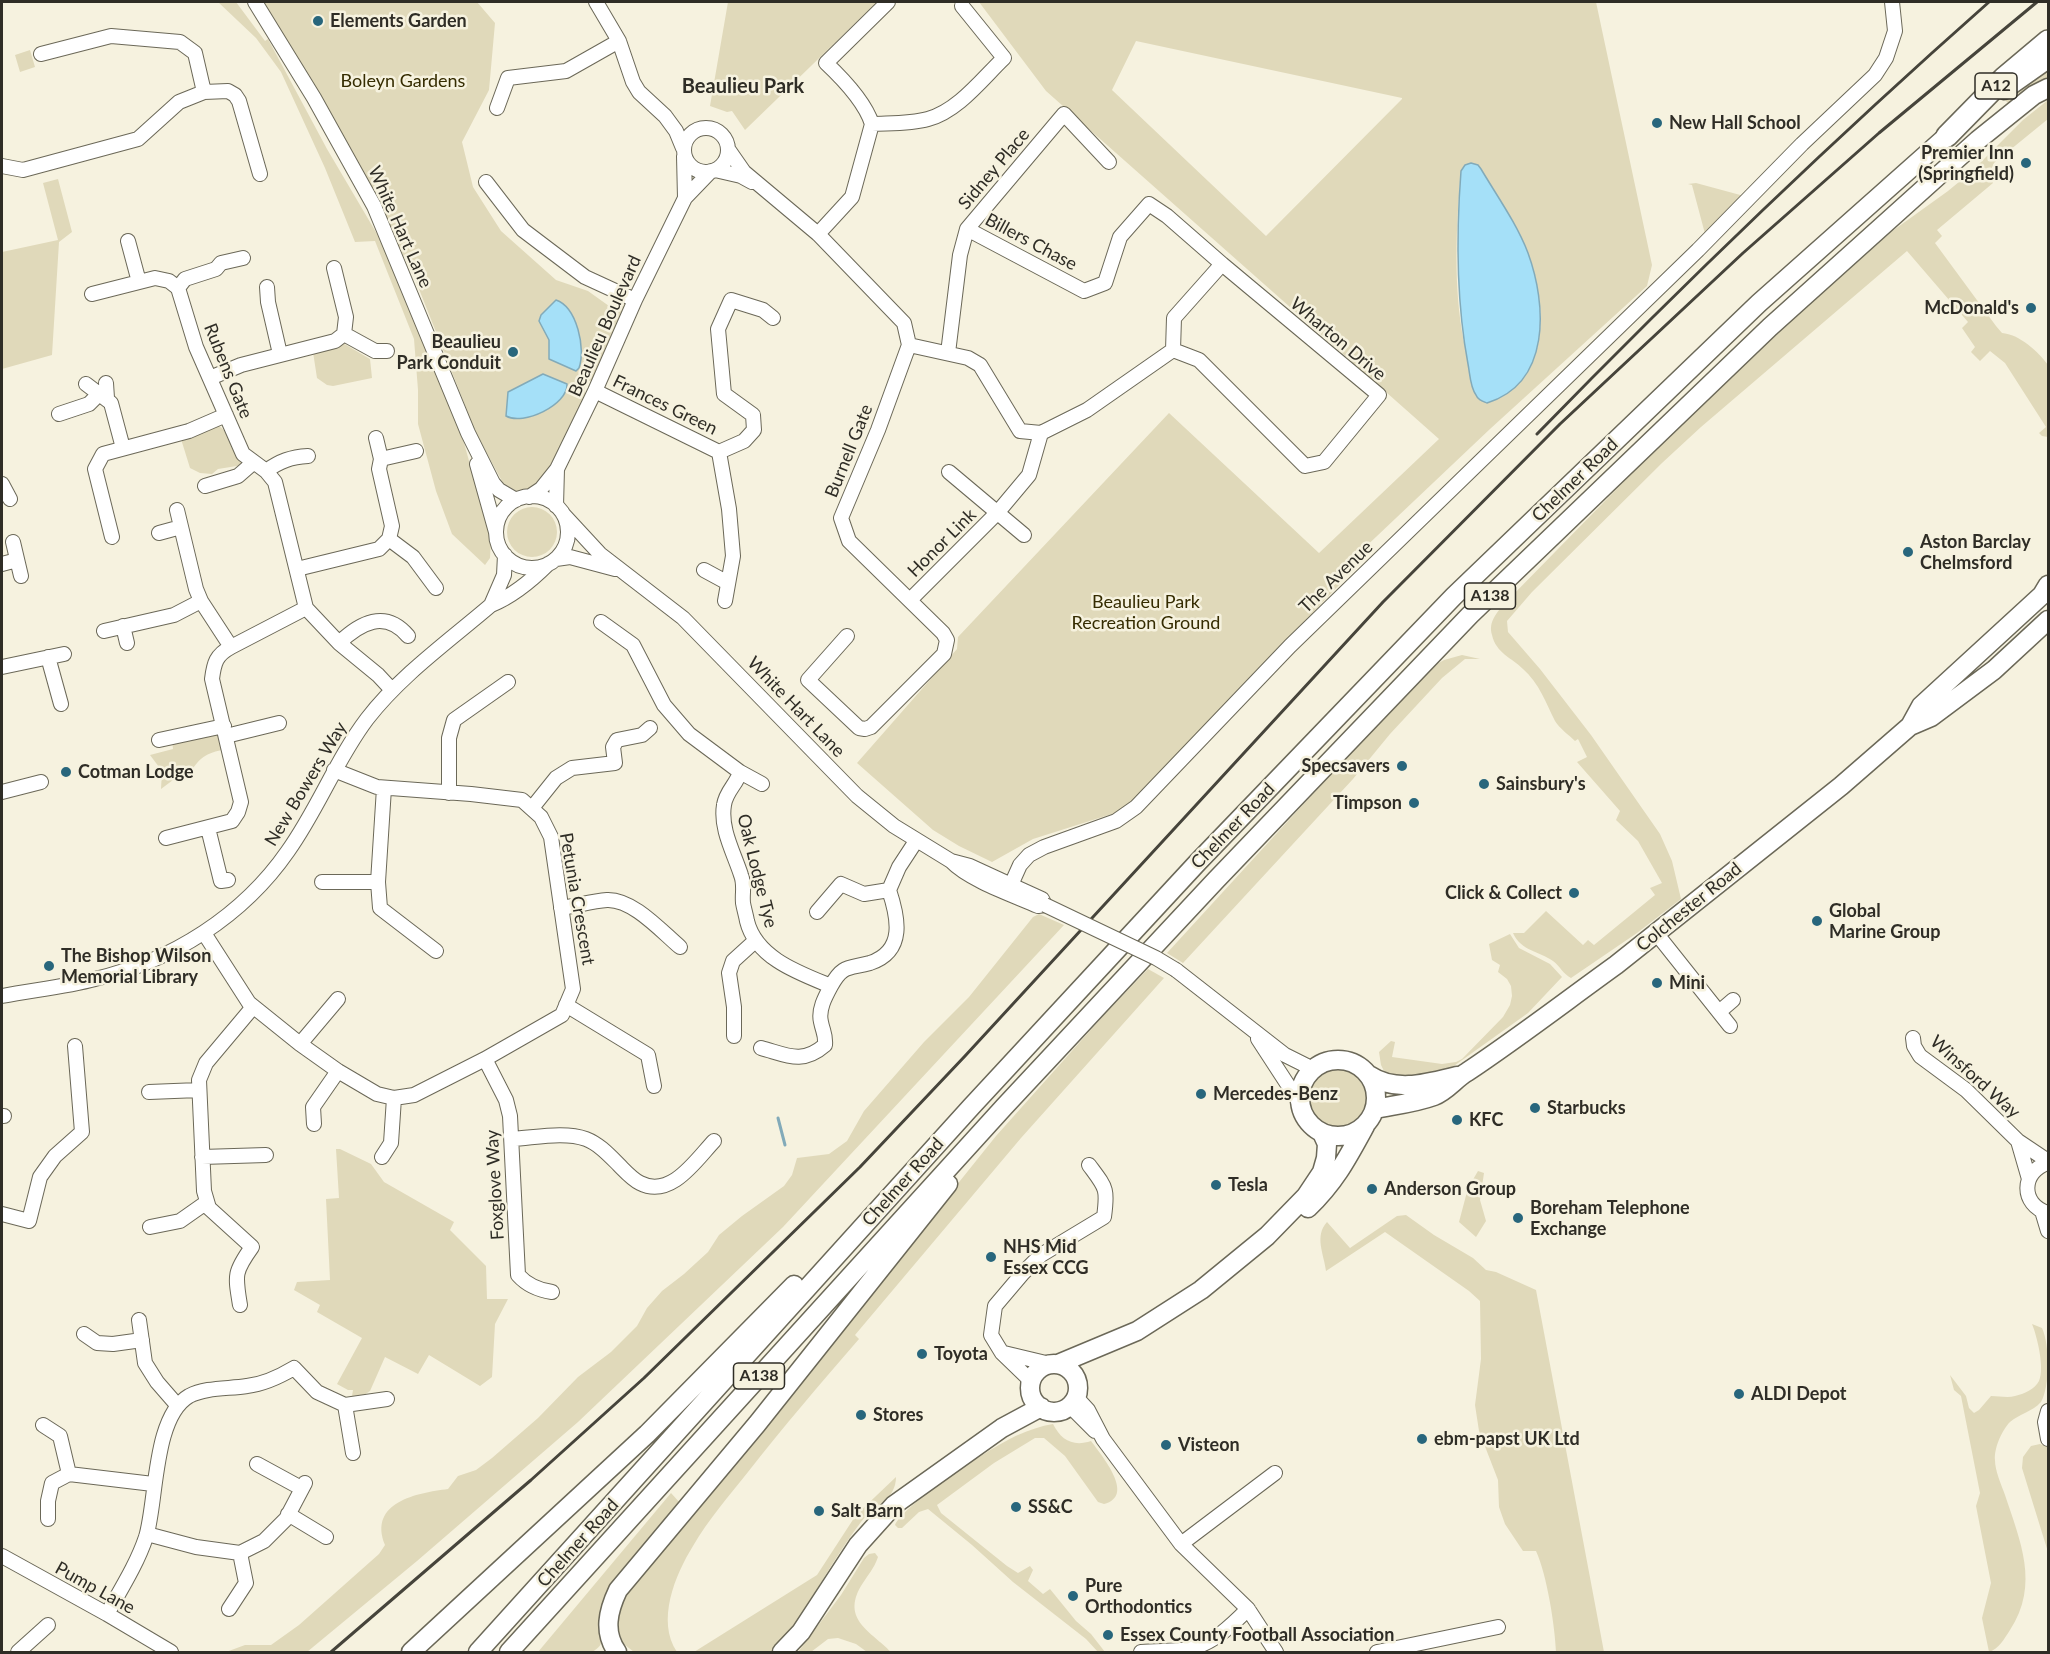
<!DOCTYPE html>
<style>
body{margin:0}
#map{position:relative;width:2050px;height:1654px;overflow:hidden;background:#f6f2df;font-family:Lato,sans-serif}
canvas{display:block}
.frame{position:absolute;inset:0;border:3px solid #2f2d26;pointer-events:none}
</style>
<div id="map">
<canvas width="2050" height="1654"></canvas>
<div class="frame"></div>
</div>
<script>
const ctx = document.querySelector('canvas').getContext('2d');
ctx.lineJoin = 'round';
function fillPath(path, color) { ctx.fillStyle = color; ctx.fill(path, 'evenodd'); }
function strokePath(path, color, width, dash) { ctx.strokeStyle = color; ctx.lineWidth = width; ctx.lineCap = dash ? 'butt' : 'round'; ctx.setLineDash(dash || []); ctx.stroke(path); }
function drawText(font, color, halo, rows, align = 'center') {
  ctx.font = font + ' Lato,sans-serif'; ctx.lineWidth = 5; ctx.setLineDash([]); ctx.textBaseline = 'middle'; ctx.strokeStyle = halo; ctx.fillStyle = color; for (const [text, x, y, turn = 0] of rows) {
    ctx.save(); ctx.translate(x, y); ctx.rotate((+turn || 0) * Math.PI / 180); ctx.textAlign = isNaN(turn) ? turn : align; if (halo) ctx.strokeText(text, 0, 0); ctx.fillText(text, 0, 0); ctx.restore();
  }
}
fillPath(new Path2D(`
 M213,2H236L265,41L268,39L327,149L380,239L461,432L491,540L490,558L485,565L452,534L436,491L418,424V390L414,339L375,241L355,242L325,168L281,72L256,38L218,2Z
 M261,2H477L495,23L489,90L462,142L473,187L501,231L556,280L588,291L609,306L618,298L628,304L593,380L589,381L585,386V399L570,433L538,485L531,491L520,493L503,483L476,433L415,279L360,167Z
 M728,2H877L745,130L732,111L727,112L710,106Z
 M979,2H1596L1652,265L1647,286L1490,429L1339,572L1341,583L1139,795L1118,812L1033,839L992,862L959,846L933,830L857,763L957,649L958,637L1169,413L1319,553L1439,439L1046,91ZM1136,41L1402,98V99L1266,236L1112,90ZM1481,169C1497,196 1517,224 1528,253C1548,307 1551,381 1487,402C1479,383 1468,362 1464,342C1453,287 1456,227 1461,171Z
 M30,50L35,67L20,72L15,55Z
 M2048,65V81L2009,104L2004,99Z
 M2048,100V119L1994,163L1988,177L1993,183L1937,230L1942,236L1935,243L1996,326L2002,333C2019,334 2039,352 2048,365V437L2042,436L2039,433L2046,427L2005,363L1990,351L1980,361L1971,352L1975,347L1962,328L1968,322L1907,251L1701,427L1662,463L1532,592L1507,621L1508,632L1540,669L1591,735L1660,834L1672,861L1681,899L1637,933L1571,978C1563,974 1560,966 1553,961C1539,951 1521,951 1513,933H1524L1546,911L1583,945L1588,940L1594,945L1655,895L1650,888L1662,883L1638,841L1616,820L1620,811L1577,762L1587,757L1578,739L1575,741C1569,735 1559,728 1555,721C1546,703 1539,683 1523,669C1512,658 1496,653 1492,635C1488,622 1497,612 1506,602L1651,454L1762,347L1891,232L1948,191L1971,172L2023,120Z
 M58,179L72,232L59,242L52,355L2,369V252L58,240L43,183Z
 M1696,183L1755,199L1708,245L1692,185L1688,184Z
 M341,342L370,359L372,378L333,386L327,385L317,378L313,352Z
 M219,426C228,432 228,439 232,448C235,454 241,458 243,465L218,469L212,474L200,473L190,468L181,439Z
 M507 532a25 25 0 1 1 50 0a25 25 0 1 1-50 0Z
 M1462,655L1480,659H1465L1442,678L1390,734L1353,779L1183,963L1167,953L1376,725L1437,664L1444,660Z
 M217,730L222,750C203,754 198,760 188,776L177,777L161,789L162,771L150,755L173,749L172,740Z
 M1039,914L1064,925L783,1227L578,1422L417,1561L307,1652H226L245,1645H271L299,1625L379,1554L385,1545C368,1502 417,1493 448,1489L458,1476L476,1470L492,1458L538,1418L578,1377L611,1352L637,1326L647,1308L662,1291L684,1274L708,1252L719,1235L742,1216L784,1186L792,1175L797,1158L829,1154L847,1141L864,1111L924,1042L969,997L1033,917Z
 M1510,934L1519,948L1550,964L1562,977L1528,1013L1451,1068L1435,1074L1402,1079L1386,1075L1381,1065L1379,1052L1391,1041L1395,1042L1392,1057L1442,1064L1456,1062L1462,1059L1503,1017L1510,1005L1512,996L1511,986L1507,979L1498,972L1500,965L1492,960L1489,944Z
 M1148,969L1164,978L1021,1138L855,1335L859,1339C821,1383 783,1427 748,1472C729,1496 708,1520 693,1546C675,1575 656,1621 677,1652H634L616,1638L618,1604L863,1302L996,1136L1104,1015Z
 M1308 1098a30 30 0 1 1 60 0a30 30 0 1 1-60 0Z
 M336,1149H340L371,1164L384,1182L454,1222L450,1230L486,1266L487,1299H508L495,1324L492,1377L480,1386L429,1355L418,1374L385,1357L370,1391L364,1395L352,1396L353,1390H348L337,1384L362,1338L317,1312L320,1305L294,1290L297,1282L330,1280L326,1199L339,1198Z
 M1478,1171L1484,1173L1480,1200L1486,1221L1476,1237L1459,1222L1468,1188Z
 M1406,1215L1434,1235L1473,1258L1486,1270L1496,1272L1536,1290L1604,1652H1556C1555,1626 1547,1575 1536,1551H1523L1505,1524L1499,1507L1498,1480L1479,1431L1475,1405L1481,1359L1480,1301L1469,1291L1385,1232L1326,1271C1324,1254 1314,1236 1327,1222L1350,1248L1397,1216Z
 M2032,1324L2042,1328C2050,1345 2050,1387 2041,1402C2032,1412 2019,1414 2010,1422C2002,1430 1994,1448 1995,1460C1995,1471 2001,1484 2005,1495C2020,1541 2040,1584 2010,1630C2004,1639 1999,1649 1989,1652L1982,1618L1991,1583L1976,1506L1980,1493L1961,1396L1954,1390L1950,1375L1966,1396L1969,1408L1974,1413L1979,1410L1991,1396C1999,1396 2008,1398 2015,1396C2024,1394 2035,1389 2039,1381C2045,1368 2037,1336 2032,1324Z
 M1053,1424C1061,1440 1073,1447 1091,1441C1102,1456 1136,1496 1104,1504L1098,1502L1065,1456L1044,1438H1035L994,1463L937,1505L941,1513L1007,1566L1018,1573L1030,1566L1033,1570L1028,1581L1043,1594L1050,1589L1076,1621L1091,1634L1105,1652H1098L1086,1639L1013,1582L972,1545L928,1509L919,1512L902,1528H898L895,1525C904,1504 994,1445 1018,1435C1029,1430 1041,1426 1053,1424Z
 M2040,1444L2048,1447V1552L2022,1468L2023,1457L2031,1446Z
 M896,1477C896,1500 874,1506 861,1522C829,1564 807,1612 773,1652H694L817,1575L856,1515Z
 M671,1493L681,1504L638,1556L602,1637C602,1645 599,1648 592,1652H538Z
 M875,1553L878,1557C874,1569 867,1576 861,1586C841,1620 872,1632 891,1652H867L856,1644L838,1638L828,1639L811,1652H798L841,1595L864,1558L869,1554Z`), '#e0d9ba');
const water = new Path2D(`
 M1471,163L1478,165L1481,169C1497,196 1517,224 1528,253C1547,305 1551,383 1487,403C1482,401 1478,400 1476,395C1470,387 1470,374 1468,364C1456,300 1456,236 1461,171L1465,165Z
 M556,300C577,307 586,349 579,368L576,371L549,359V340L539,321L541,315Z
 M543,374L567,384C568,405 523,426 506,416L508,392Z`);
fillPath(water, '#a5e0f8');
strokePath(water, '#82aab9', 1.5);
strokePath(new Path2D(`
 M778,1118L785,1145`), '#82aab9', 3);
const minor = new Path2D(`
 M255,2L314,98L374,206L468,433L493,483L499,490L516,500
 M596,2L619,41L633,82L639,92L665,116L676,131L683,148
 M41,54L111,36L180,42L195,53L204,92
 M497,108L508,78L566,71L619,41
 M872,124C865,102 843,79 826,63L888,2
 M684 150a22 22 0 1 1 44 0a22 22 0 1 1-44 0Z
 M728,149L744,172L818,234L904,323L909,345L878,430L841,518L849,541L943,633L947,640L944,654L871,727L865,729L859,728L808,680L847,636
 M684,156L685,198
 M2,166L23,170L138,139L179,102L204,92L228,91L235,95L239,101L260,174
 M715,170L741,176L752,182
 M486,182L523,230L585,277L635,300
 M967,229L1084,291L1105,283L1120,237L1149,204L1167,216L1222,264
 M818,234L852,197L872,124C890,123 910,124 928,119C958,111 982,79 1004,58L962,6
 M128,241L139,282
 M1222,264L1379,395L1324,462L1305,466L1199,360L1173,350L1174,318Z
 M267,287L268,302L280,354
 M178,288L185,279L216,269L221,263L243,258
 M92,294L155,278L169,281L178,288L196,347L243,454L266,471L275,482L306,608L339,643L378,675L392,690
 M344,334L375,351H387
 M909,345L968,358L980,365L1020,431L1041,433L1087,410L1173,350
 M948,353L960,255L967,229L1064,114L1109,162
 M210,378L241,365L335,341L344,334L346,317L334,268
 M106,383L107,398
 M86,384L111,403L123,448
 M595,391L719,452L744,441L754,430L753,415L724,394L718,329L731,300L763,310L773,318
 M59,414L89,404L100,393
 M719,452L729,509L733,556L725,601
 M381,459L416,451
 M477,464L496,532
 M266,471C280,461 291,457 308,456
 M949,472L1024,535
 M2,484L10,499
 M205,486L238,476L254,462
 M496 532a36 36 0 1 1 72 0a36 36 0 1 1-72 0Z
 M529,497L541,489L557,469L595,391L635,300L685,198L711,171
 M556,506L557,469
 M177,510L196,589L201,601L231,647L306,608
 M563,514L600,554L683,618L857,796L894,826L951,861L970,866L1020,889L1042,899L1045,905L1038,906C1013,895 969,880 951,861
 M159,533L181,527
 M112,537L95,469L103,454L189,431L226,415
 M389,539L413,557L436,588
 M13,542L21,576
 M556,559L570,557L615,569
 M2,564L17,560
 M297,569L379,549L389,539L392,526L379,469L381,459L376,438
 M704,570L728,583
 M910,600L998,512L1029,475L1041,433
 M491,605L504,575L505,555
 M601,622L633,645L664,705L689,734L740,772C737,784 726,791 724,805C720,829 734,853 741,875C745,885 742,893 743,903C744,909 746,915 747,921C756,958 799,973 831,986C843,964 849,969 870,963C906,951 898,917 889,890L899,867L916,841
 M123,626L127,643
 M104,631L174,615L201,601
 M339,643C360,623 385,609 408,636
 M48,657L61,704
 M2,667L64,654
 M226,736L279,723
 M159,740L224,726
 M740,772L762,784
 M384,788L378,882L380,908L436,951
 M2,792L41,782
 M449,793V738L454,720L508,682
 M532,808L556,778L572,768L615,763L613,747L617,740L642,735L650,728
 M208,828L221,881L228,880
 M166,838L232,821L238,812L241,802L212,679C214,663 216,655 231,647
 M322,882H378
 M1011,885L1020,865L1029,855L1044,847L1116,821L1136,807L1290,646L1698,250L1802,144L1875,75L1886,58L1895,31L1892,2
 M561,908C576,906 592,901 607,900C633,899 661,931 680,947
 M817,912L841,884L864,894L889,890
 M204,933L249,1003L300,1044L338,1071L377,1094L394,1098L414,1095L485,1059L562,1015L573,989L551,837L541,817L522,800L471,794L377,787L334,770
 M1656,933L1730,1026
 M1176,970L1285,1055L1313,1069
 M2,996C33,990 65,987 95,979C172,961 243,916 288,851C318,809 336,760 367,719C401,675 449,641 491,605C513,596 531,581 548,564
 M566,1005L648,1055L654,1086
 M1719,1012L1733,1000
 M734,1036V1007L729,973L733,961L755,941
 M1913,1038L1914,1046L1920,1056L1966,1090L2018,1141L2048,1161
 M1258,1039L1301,1105
 M300,1044L338,999
 M761,1048C787,1055 802,1065 825,1045C826,1035 823,1032 821,1022C818,1010 825,997 831,986
 M485,1059L506,1100L510,1116L518,1275C527,1285 538,1290 552,1292
 M149,1092L199,1090
 M2,1116H4
 M314,1124L313,1107L338,1071
 M512,1139C534,1138 564,1131 586,1139C599,1144 609,1155 619,1165C625,1171 632,1179 640,1183C671,1199 696,1160 714,1141
 M2018,1141L2029,1179
 M202,1157L266,1155
 M382,1157L391,1143L394,1098
 M2048,1163C2021,1171 2020,1205 2048,1213
 M2042,1211L2048,1231
 M2,1214L29,1221L40,1177L55,1156L82,1132L75,1046
 M150,1227L180,1221L207,1202
 M240,1305C235,1275 234,1272 252,1247L209,1208L204,1191L199,1080L206,1063L253,1007
 M139,1320L145,1363L157,1382L177,1405
 M84,1334L97,1343L113,1344L142,1340
 M1004,1353L1050,1364
 M1031,1381L1002,1353L991,1335L995,1306L1023,1273L1041,1255L1104,1217C1108,1188 1106,1188 1089,1165
 M1076,1397L1088,1410L1103,1439L1181,1544L1248,1609L1276,1652
 M345,1405L353,1453
 M1070,1406L1095,1431
 M2048,1411L2045,1422L2048,1439
 M43,1425L60,1436L69,1474
 M257,1464L301,1488
 M288,1514L326,1537
 M48,1519V1501L52,1483L69,1474L153,1484
 M147,1534L196,1547L240,1553L264,1541L286,1519L305,1483
 M1181,1544L1275,1473
 M2,1556L107,1614L171,1652
 M229,1609L246,1583L240,1553
 M107,1614C121,1589 137,1564 146,1537C157,1501 153,1417 189,1396C206,1387 229,1389 247,1386C264,1384 279,1377 294,1368L317,1392L345,1405L387,1399
 M18,1652L48,1625
 M1141,1652C1157,1650 1173,1652 1189,1649C1214,1643 1231,1626 1248,1609
 M1377,1652L1498,1627`);
const major = new Path2D(`
 M2004,90L2048,59
 M1910,726L1931,717L1994,670L2048,620
 M1300 1098a38 38 0 1 1 76 0a38 38 0 1 1-76 0Z
 M1369,1075C1396,1093 1428,1083 1457,1076
 M1375,1109C1395,1105 1415,1103 1434,1096C1447,1091 1455,1079 1467,1072C1518,1038 1566,1001 1616,965L1841,786L1910,726L1921,706L2042,595L2048,585
 M1308,1208C1335,1182 1347,1159 1365,1126
 M1058,1364L1137,1331L1201,1290L1267,1236L1306,1196L1322,1172L1326,1158L1327,1144L1322,1133
 M1030 1388a24 24 0 1 1 48 0a24 24 0 1 1-48 0Z
 M411,1652L647,1434L794,1285
 M478,1652L971,1107L1198,862L1454,596L1759,303L1956,128
 M509,1652L1004,1107L1216,880L1470,615L1770,327L1978,140L2034,95L2048,88
 M617,1652C603,1632 608,1611 618,1590L757,1424L948,1184
 M782,1652L801,1632L858,1545L894,1505L1002,1428L1041,1407`);
const highway = new Path2D(`
 M1947,136L2004,78L2048,41`);
strokePath(minor, '#6b6858', 16);
strokePath(major, '#6b6858', 21);
strokePath(highway, '#6b6858', 24);
strokePath(minor, '#fff', 14);
strokePath(major, '#fff', 18);
strokePath(highway, '#fff', 21);
strokePath(new Path2D(`
 M1537,434C1683,284 1833,140 1989,2
 M331,1652L531,1480L644,1378L860,1167L965,1056L1383,602L1560,424L1743,253L1879,133L2037,2`), '#46443b', 3);
const minorBridge = new Path2D(`
 M1045,905L1156,958L1176,970`);
strokePath(minorBridge, '#6b6858', 16, []);
strokePath(minorBridge, '#fff', 14);
for (const [x, y, r, color] of [
 [318,21,6,"#28667c"],
 [1657,123,6,"#28667c"],
 [2026,163,6,"#28667c"],
 [2031,308,6,"#28667c"],
 [513,352,6,"#28667c"],
 [1908,552,6,"#28667c"],
 [1402,766,6,"#28667c"],
 [66,772,6,"#28667c"],
 [1484,784,6,"#28667c"],
 [1414,803,6,"#28667c"],
 [1574,893,6,"#28667c"],
 [1817,921,6,"#28667c"],
 [49,966,6,"#28667c"],
 [1657,983,6,"#28667c"],
 [1201,1094,6,"#28667c"],
 [1535,1108,6,"#28667c"],
 [1457,1120,6,"#28667c"],
 [1216,1185,6,"#28667c"],
 [1372,1189,6,"#28667c"],
 [1518,1218,6,"#28667c"],
 [991,1257,6,"#28667c"],
 [922,1354,6,"#28667c"],
 [1739,1394,6,"#28667c"],
 [861,1415,6,"#28667c"],
 [1422,1439,6,"#28667c"],
 [1166,1445,6,"#28667c"],
 [1016,1507,6,"#28667c"],
 [819,1511,6,"#28667c"],
 [1073,1596,6,"#28667c"],
 [1108,1635,6,"#28667c"]
]) { const dot = new Path2D(); dot.arc(x, y, r, 0, 2 * Math.PI); ctx.fillStyle = color; ctx.fill(dot); strokePath(dot, '#f6f2df', 2); }
for (const [x, y, w] of [
 [1996,86,42],
 [1490,596,51],
 [759,1376,51]
]) { const box = new Path2D(); box.roundRect(x - w / 2, y - 13, w, 26, 4.5); ctx.fillStyle = '#f6f2df'; ctx.fill(box); strokePath(box, '#2f2d26', 1.5); }
drawText('bold 16px', '#2f2d26', null, [
 ["A12",1996,86],
 ["A138",1490,596],
 ["A138",759,1376]
]);
drawText('bold 18px', '#2f2d26', '#f6f2df', [
 ["Elements Garden",330,21],
 ["New Hall School",1669,123],
 ["Premier Inn",2014,153,"right"],
 ["(Springfield)",2014,174,"right"],
 ["McDonald's",2019,308,"right"],
 ["Beaulieu",501,342,"right"],
 ["Park Conduit",501,363,"right"],
 ["Aston Barclay",1920,542],
 ["Chelmsford",1920,563],
 ["Specsavers",1390,766,"right"],
 ["Cotman Lodge",78,772],
 ["Sainsbury's",1496,784],
 ["Timpson",1402,803,"right"],
 ["Click & Collect",1562,893,"right"],
 ["Global",1829,911],
 ["Marine Group",1829,932],
 ["The Bishop Wilson",61,956],
 ["Memorial Library",61,977],
 ["Mini",1669,983],
 ["Mercedes-Benz",1213,1094],
 ["Starbucks",1547,1108],
 ["KFC",1469,1120],
 ["Tesla",1228,1185],
 ["Anderson Group",1384,1189],
 ["Boreham Telephone",1530,1208],
 ["Exchange",1530,1229],
 ["NHS Mid",1003,1247],
 ["Essex CCG",1003,1268],
 ["Toyota",934,1354],
 ["ALDI Depot",1751,1394],
 ["Stores",873,1415],
 ["ebm-papst UK Ltd",1434,1439],
 ["Visteon",1178,1445],
 ["SS&C",1028,1507],
 ["Salt Barn",831,1511],
 ["Pure",1085,1586],
 ["Orthodontics",1085,1607],
 ["Essex County Football Association",1120,1635]
], 'left');
drawText('18px', '#352c01', '#f6f2df', [
 ["Boleyn Gardens",403,81],
 ["Beaulieu Park",1146,602],
 ["Recreation Ground",1146,623]
]);
drawText('18px', '#2f2d26', '#f6f2df', [
 ["Sidney Place",994,169,-50],
 ["White Hart Lane",400,227,66],
 ["Billers Chase",1031,242,28],
 ["Beaulieu Boulevard",605,326,-66],
 ["Wharton Drive",1338,339,40],
 ["Rubens Gate",228,371,68],
 ["Frances Green",665,405,26],
 ["Burnell Gate",849,451,-68],
 ["Chelmer Road",1575,480,-44],
 ["Honor Link",942,543,-45],
 ["The Avenue",1336,577,-44],
 ["White Hart Lane",796,707,46],
 ["New Bowers Way",306,784,-59],
 ["Chelmer Road",1233,826,-46],
 ["Oak Lodge Tye",757,871,76],
 ["Petunia Crescent",577,899,80],
 ["Colchester Road",1689,907,-39],
 ["Winsford Way",1975,1077,42],
 ["Chelmer Road",903,1182,-48],
 ["Foxglove Way",495,1185,-93],
 ["Chelmer Road",578,1543,-48],
 ["Pump Lane",95,1588,29]
]);
drawText('bold 20px', '#2f2d26', '#f6f2df', [
 ["Beaulieu Park",743,87]
]);
</script>
